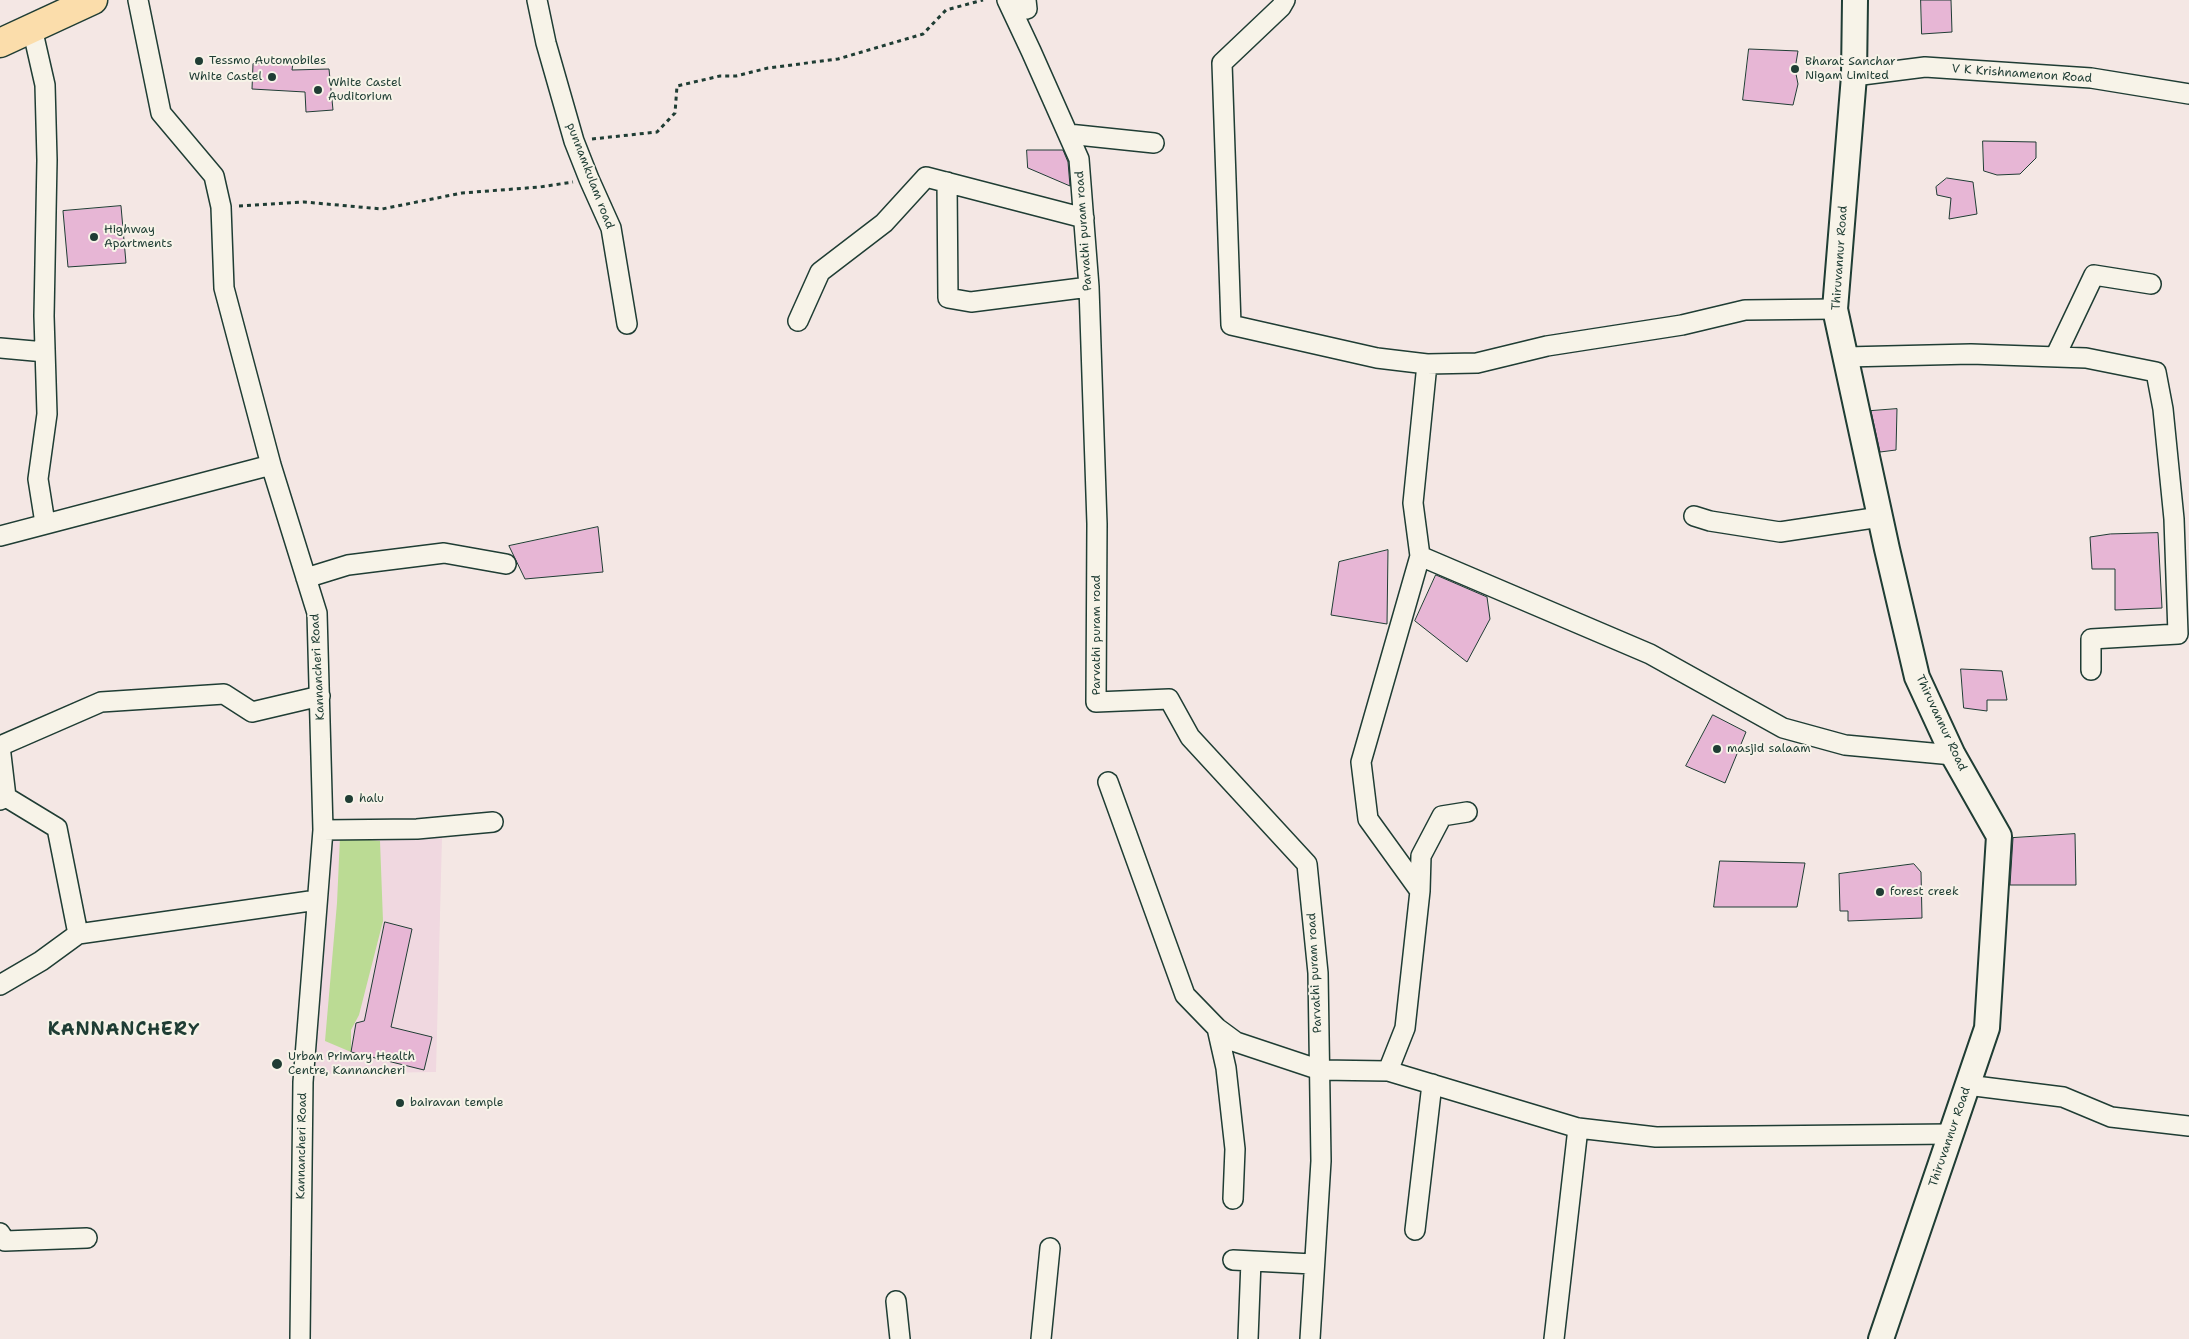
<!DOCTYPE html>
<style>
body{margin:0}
canvas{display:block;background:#f4e7e4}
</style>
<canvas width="2189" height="1339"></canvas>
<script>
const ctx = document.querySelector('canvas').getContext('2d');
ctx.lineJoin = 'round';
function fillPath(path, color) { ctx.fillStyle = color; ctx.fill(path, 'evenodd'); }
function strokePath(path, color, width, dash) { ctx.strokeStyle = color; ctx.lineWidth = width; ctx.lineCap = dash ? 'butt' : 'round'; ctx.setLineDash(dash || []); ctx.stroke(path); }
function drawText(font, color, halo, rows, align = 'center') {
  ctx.font = font + ' "Shantell Sans",sans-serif'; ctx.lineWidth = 4; ctx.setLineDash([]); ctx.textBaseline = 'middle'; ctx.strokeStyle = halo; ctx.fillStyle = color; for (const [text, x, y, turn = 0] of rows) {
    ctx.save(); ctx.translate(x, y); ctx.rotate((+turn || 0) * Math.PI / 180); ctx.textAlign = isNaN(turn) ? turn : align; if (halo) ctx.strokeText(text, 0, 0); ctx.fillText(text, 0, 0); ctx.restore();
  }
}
fillPath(new Path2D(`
 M329,833L442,837L436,1072L310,1074Z`), '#f0d8e0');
fillPath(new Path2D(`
 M340,837L380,841L383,921L359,1015L351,1030V1052L325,1041L337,903Z`), '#bbdb94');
const building = new Path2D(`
 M1921,0H1951L1952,32L1922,34Z
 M1749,49L1798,51L1795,69L1798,84L1793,105L1743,100Z
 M293,63L292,70L329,69L333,110L306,112L305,92L252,89L253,64Z
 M1983,141L2036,142V158L2020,174L1997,175L1984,171Z
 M1027,150H1063L1068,162L1070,186L1028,168Z
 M1947,178L1973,182L1977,214L1949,219L1951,198L1937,195L1936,187Z
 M121,206L126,263L68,267L63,211Z
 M1897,409L1896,450L1880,452L1871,411Z
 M598,527L603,572L525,579L509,546Z
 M2158,533L2162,608L2115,610V569H2092L2090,537L2110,534Z
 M1388,550L1387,624L1331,615L1339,562Z
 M1436,575L1487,597L1490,619L1467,662L1415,621Z
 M1961,669L2002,671L2007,700H1987V711L1964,708Z
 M1713,715L1746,732L1725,783L1686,766Z
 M2075,834L2076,885H2010L2013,838Z
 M1720,861L1805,863L1797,907H1714Z
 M1914,864L1921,872L1922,918L1848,921V911H1840L1839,874Z
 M385,922L412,929L391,1027L432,1037L424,1070L351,1052L356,1023L364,1021Z`);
fillPath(building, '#e7b6d5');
strokePath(building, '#1f3d34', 1);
const minor = new Path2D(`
 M138,0L161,113L214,176L221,207L224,288L271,465L317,613L323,830L303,1082L300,1339
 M537,0L546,43L574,141L589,179L611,228L627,324
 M1007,0L1031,51L1079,159L1089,287L1097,524L1096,702L1169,699L1190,737L1307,864L1318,973L1321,1161L1310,1339
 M1026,0L1027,9
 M1285,0L1281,7L1222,63L1231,325L1377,358L1427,364L1477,363L1547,346L1682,325L1745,310L1835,309
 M32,28L45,85L47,160L44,316L47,414L38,479L45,523
 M1854,76L1925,67L2091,78L2189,94
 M1068,134L1154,143
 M947,182L948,298L971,302L1089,287
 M798,321L820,272L884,223L926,177L1084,218
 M0,348L45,352
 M1846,357L1971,354L2086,358L2156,372L2163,409L2174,519L2178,634L2091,639V670
 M2055,357L2094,275L2151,284
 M1694,516L1710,521L1780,532L1880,517
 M0,536L271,465
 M1420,556L1650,654L1783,728L1845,745L1953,755
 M306,578L348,565L444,553L506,564
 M0,746L101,702L224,694L252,712L320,696
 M1108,782L1185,995L1217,1028L1236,1042L1320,1070L1388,1071L1405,1028L1420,891L1368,819L1361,762L1420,556L1413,503L1427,364
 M0,800L6,797L0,746
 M323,830L417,829L493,822
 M1420,891L1421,856L1442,816L1467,812
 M78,934L317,900
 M0,985L41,961L78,934L57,828L6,797
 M1217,1028L1226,1068L1235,1149L1233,1199
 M1388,1071L1578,1128L1656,1137L1951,1134
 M1967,1085L2063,1097L2111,1117L2189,1126
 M1415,1230L1432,1084
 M0,1233L5,1241L87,1238
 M1233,1260L1313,1264
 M896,1301L900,1339
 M1041,1339L1050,1248
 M1248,1339L1251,1261
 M1554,1339L1578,1128`);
const tertiary = new Path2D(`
 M1855,0L1854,76L1835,309L1887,549L1917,677L1953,755L1999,836L1987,1028L1881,1339`);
const primary = new Path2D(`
 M0,43L93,0`);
strokePath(minor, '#1f3d34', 22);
strokePath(tertiary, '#1f3d34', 28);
strokePath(primary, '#1f3d34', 31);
strokePath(new Path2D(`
 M592,139L657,132L675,113L677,86L720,76H736L768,68L838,59L923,34L946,10L983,0
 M239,206L304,202L382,209L462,193L540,187L573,182`), '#1f3d34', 3, [4, 4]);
strokePath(minor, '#f7f3e8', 19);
strokePath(tertiary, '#f7f3e8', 24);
strokePath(primary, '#fbddab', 28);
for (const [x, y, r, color] of [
 [199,61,5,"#1f3d34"],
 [1795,69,5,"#1f3d34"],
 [272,77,5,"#1f3d34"],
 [318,90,5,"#1f3d34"],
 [94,237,5,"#1f3d34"],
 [1717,749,5,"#1f3d34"],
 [349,799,5,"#1f3d34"],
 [1880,892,5,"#1f3d34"],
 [277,1064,6,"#1f3d34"],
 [400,1103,5,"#1f3d34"]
]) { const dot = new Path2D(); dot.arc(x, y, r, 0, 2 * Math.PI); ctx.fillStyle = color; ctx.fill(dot); strokePath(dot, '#f7f3e8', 2); }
drawText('12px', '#1f3d34', '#f7f3e8', [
 ["Tessmo Automobiles",209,61],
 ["Bharat Sanchar",1805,62],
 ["Nigam Limited",1805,76],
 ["White Castel",262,77,"right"],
 ["White Castel",328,83],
 ["Auditorium",328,97],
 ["Highway",104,230],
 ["Apartments",104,244],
 ["masjid salaam",1727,749],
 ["halu",359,799],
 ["forest creek",1890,892],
 ["Urban Primary Health",288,1057],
 ["Centre, Kannancheri",288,1071],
 ["bairavan temple",410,1103]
], 'left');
drawText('12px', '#1f3d34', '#f7f3e8', [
 ["V K Krishnamenon Road",2022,74,4],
 ["punnamkulam road",590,176,69],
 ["Parvathi puram road",1084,231,-94],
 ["Thiruvannur Road",1840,258,-86],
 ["Parvathi puram road",1097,635,-90],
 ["Kannancheri Road",318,667,-93],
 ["Thiruvannur Road",1941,723,65],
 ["Parvathi puram road",1315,973,-93],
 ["Thiruvannur Road",1950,1137,-71],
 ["Kannancheri Road",302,1146,-89]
]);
ctx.letterSpacing = '1px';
drawText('bold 18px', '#1f3d34', '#f7f3e8', [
 ["KANNANCHERY",124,1030]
]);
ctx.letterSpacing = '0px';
</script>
